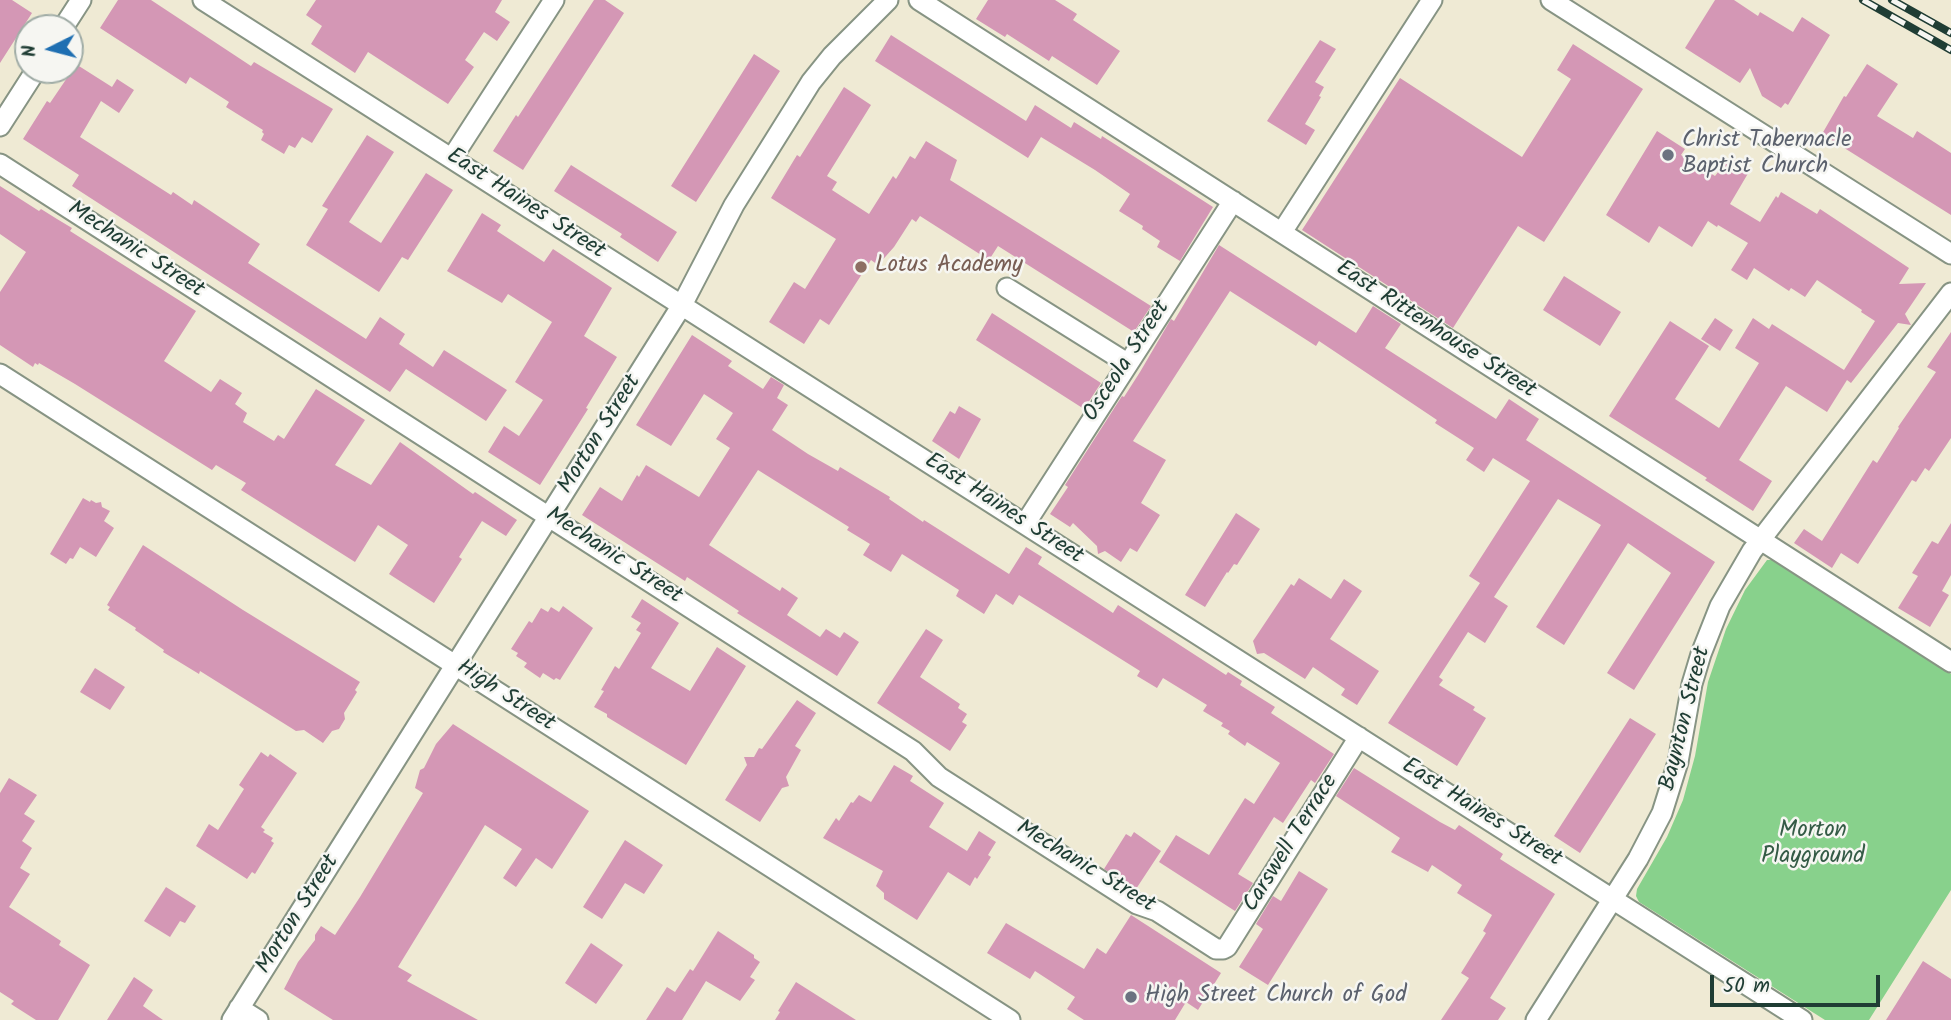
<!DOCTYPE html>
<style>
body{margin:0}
#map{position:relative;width:1951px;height:1020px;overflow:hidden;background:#efead4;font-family:Kalam,sans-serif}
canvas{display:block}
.north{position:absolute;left:14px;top:14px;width:70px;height:70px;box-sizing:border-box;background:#f6f6f2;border:2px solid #a0aca6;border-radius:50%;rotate:264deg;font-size:19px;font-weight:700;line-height:28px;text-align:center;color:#1f3d34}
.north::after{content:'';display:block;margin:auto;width:24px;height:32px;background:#1f6fb2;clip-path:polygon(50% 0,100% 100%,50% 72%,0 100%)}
.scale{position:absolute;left:1710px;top:975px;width:170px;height:32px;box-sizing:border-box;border:4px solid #1f3d34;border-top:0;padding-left:9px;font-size:21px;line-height:24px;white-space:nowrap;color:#1f3d34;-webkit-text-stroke:5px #f6f6f2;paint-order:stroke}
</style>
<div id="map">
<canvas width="1951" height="1020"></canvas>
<div class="north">N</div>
<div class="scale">50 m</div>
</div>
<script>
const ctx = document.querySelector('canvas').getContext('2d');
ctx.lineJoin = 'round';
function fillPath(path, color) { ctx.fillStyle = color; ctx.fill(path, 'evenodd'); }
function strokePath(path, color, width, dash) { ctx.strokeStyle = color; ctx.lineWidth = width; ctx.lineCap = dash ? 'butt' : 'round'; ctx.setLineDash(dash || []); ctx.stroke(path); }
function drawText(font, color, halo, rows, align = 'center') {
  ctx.font = font + ' Kalam,sans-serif'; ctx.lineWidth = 5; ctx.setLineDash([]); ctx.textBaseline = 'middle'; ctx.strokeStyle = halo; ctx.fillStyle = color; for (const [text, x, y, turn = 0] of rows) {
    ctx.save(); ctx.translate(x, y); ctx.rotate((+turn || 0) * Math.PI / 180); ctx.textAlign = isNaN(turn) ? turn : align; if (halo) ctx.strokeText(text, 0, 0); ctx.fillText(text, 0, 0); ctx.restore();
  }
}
fillPath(new Path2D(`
 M1767,560H1774L1786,567L1951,674V890L1869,1020H1825L1639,902L1636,896L1637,889L1667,837L1683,800L1695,756L1708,682L1726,629L1745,590Z`), '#88d18c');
fillPath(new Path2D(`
 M0,0H12L32,13L0,63Z
 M118,0H151L251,66L254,62L333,109L312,143L302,137L295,148L289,145L284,154L261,140L264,134L262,132L263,130L226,107L229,102L190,77L186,84L100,28Z
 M316,0H502L495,12L510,22L497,41L484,32L465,60L474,67L448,104L368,52L355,73L311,44L322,26L306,15Z
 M594,0H605L624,13L523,170L493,151L516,115L518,117Z
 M988,0H1055L1077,14L1073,20L1120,51L1097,85L1052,56L1049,61L1007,34L1005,37L976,19Z
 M1715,0H1734L1758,16L1760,12L1793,32L1802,17L1830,35L1788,105L1785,103L1781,108L1762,96L1750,68L1740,83L1685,48Z
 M891,35L1026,121L1035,105L1071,128L1074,122L1101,139L1102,136L1213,207L1180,261L1157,247L1160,241L1142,229L1143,226L1119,211L1130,194L1095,170L1041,137L1028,158L875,61Z
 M1320,40L1336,49L1315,82L1324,87L1319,96L1321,97L1305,124L1315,130L1306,145L1267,121Z
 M1573,44L1643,89L1544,242L1518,226L1453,328L1302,230L1400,78L1522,157L1571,79L1557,70Z
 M754,54L780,71L696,202L671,186Z
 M71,61L112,87L117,79L134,90L119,113L101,101L80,137L171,195L173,192L192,205L194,200L260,244L248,263L366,339L380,317L405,334L399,344L433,367L444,350L507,390L486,421L406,369L390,392L72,186L79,175L23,139L47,101L50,103L67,78L62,75L65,70H70Z
 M1867,64L1898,84L1877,116L1913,138L1917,131L1951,153V215L1822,134L1844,96L1846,97Z
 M844,87L871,105L827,176L837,182L832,190L869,214L893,176L896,179L910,156L915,159L926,141L957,160L950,180L1151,306L1134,332L998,246L989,260L920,216L916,222L912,219L894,247L878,265L871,260L829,325L820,319L804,344L769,322L794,282L805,289L836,239L771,198L797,155L800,157Z
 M1657,131L1685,149L1681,155L1715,176L1730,157L1750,170L1730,204L1760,222L1776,196L1778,198L1781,192L1817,214L1820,209L1909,268L1899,284L1926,283L1905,314L1911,325L1898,323L1851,383L1847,380L1827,412L1786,386L1739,460L1772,481L1753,511L1705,480L1707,478L1609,416L1670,321L1709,346L1675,399L1719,428L1759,363L1735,348L1753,318L1769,329L1772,324L1844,370L1875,321L1861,312L1862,310L1817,280L1805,297L1791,288L1789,291L1754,268L1747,280L1731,270L1748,243L1718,225L1717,227L1708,221L1692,247L1659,226L1649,243L1606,215Z
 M367,135L394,152L349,222L364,232L381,243L426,173L453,190L408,260L402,257L379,292L306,245L328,209L322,206Z
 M571,165L677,232L658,262L620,237L622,234L554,191Z
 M0,186L39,211L41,209L57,219L72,228L70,231L196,311L164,361L211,392L220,379L242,393L235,404L247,413L243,422L274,441L278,435L284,439L316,389L365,420L335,465L371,485L400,442L473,494L475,492L517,520L506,536L482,521L459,557L462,559L434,603L389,574L408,545L378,525L355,562L241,490L246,483L216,465L212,470L75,384L39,363L38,365L35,363L33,367L0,345V292L26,252L0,234Z
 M482,213L501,225L497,231L544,262L553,249L612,288L584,336L617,357L586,408L588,409L540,485L488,452L504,426L519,436L543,400L515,382L552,322L508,294L502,303L447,271Z
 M1219,245L1356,333L1373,306L1401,324L1385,348L1496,419L1509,399L1539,419L1526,440L1715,562L1634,690L1607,673L1671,573L1628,543L1564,645L1536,627L1601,525L1558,499L1494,597L1508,606L1485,643L1468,632L1439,677L1443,680L1439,685L1475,707L1473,710L1486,718L1457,766L1388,723L1480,583L1469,576L1530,481L1493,458L1484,472L1466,460L1474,448L1435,423L1437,420L1319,341L1316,346L1230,291L1133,441L1166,460L1141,503L1160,515L1137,552L1130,548L1121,562L1105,551L1098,554L1097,546L1073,523L1070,527L1050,514L1068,487L1065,485L1122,396L1124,397L1140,372L1171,319L1174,321Z
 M1564,276L1621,312L1600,346L1543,310Z
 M992,313L1101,383L1084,409L976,340Z
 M1715,318L1733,330L1720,351L1701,339Z
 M1951,332V438L1929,471L1925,468L1916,482L1912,480L1858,564L1841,553L1832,568L1794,543L1804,529L1822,541L1873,460L1877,463L1899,428L1898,427L1936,372L1927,367Z
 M692,335L732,361L728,366L763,389L771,377L784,385L777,398L788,405L772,430L808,454L838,471L840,467L890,497L889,499L923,522L924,520L1009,574L1026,547L1042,557L1038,564L1113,613L1118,605L1226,675L1228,672L1242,681L1240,685L1275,707L1271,713L1334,754L1315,783L1311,780L1283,823L1274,817L1238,874L1253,883L1235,911L1159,862L1176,835L1209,855L1245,798L1254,804L1280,763L1247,742L1245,746L1228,734L1230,731L1221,726L1223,723L1203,711L1207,705L1163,678L1157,688L1137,676L1140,671L1019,595L1013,605L996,594L984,614L956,596L959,590L902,554L891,572L863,555L870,544L847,530L849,527L758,470L709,545L780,591L782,587L798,598L787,615L820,637L826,629L840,638L844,632L859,642L837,676L737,613L739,611L687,577L685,581L582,515L600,487L622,501L637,475L639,477L646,465L699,497L730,448L716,439L733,413L704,394L671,446L636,425Z
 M959,406L981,419L959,459L932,441L950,411L955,414Z
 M83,498L90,502L91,500L96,503L101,502L102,507L110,511L104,521L114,528L96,557L80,547L73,559L70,558L66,564L50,554Z
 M1236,513L1260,529L1237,565L1234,564L1228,573L1227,572L1205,607L1185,595Z
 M1951,523V575L1942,591L1949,595L1930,627L1898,608L1918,576L1912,573L1932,541L1938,544Z
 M143,545L243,610L360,682L355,690L357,692L344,713L345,719L339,729L332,731L323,743L304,730L296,731L200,671L199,674L163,652L164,650L135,630L136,628L108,610L110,607L107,605Z
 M1299,578L1331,599L1344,579L1362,591L1330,639L1379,671L1357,705L1341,695L1345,689L1313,667L1305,679L1264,653L1257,654L1253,641L1291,584L1294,586Z
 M642,599L679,623L651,668L690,691L717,647L746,666L686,765L607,717V714L594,707L604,691L601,690L615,666L619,669L641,633L636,630L641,623L631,617Z
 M563,606L593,628L560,680L556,678L554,680L543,673L540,678L524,667L527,663L516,656L518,653L511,649L529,621L532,623L541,608L548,612L551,607L559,612Z
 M926,629L943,640L920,677L960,704L958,708L967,714L962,722L967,725L950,751L877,703Z
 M95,668L125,687L110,710L80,692Z
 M797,700L816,713L795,746L801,750L786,777L789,786L782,788L760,822L725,800L747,765L744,757H754L759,748L762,749Z
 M1630,718L1656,734L1580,853L1554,836Z
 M453,724L589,811L552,869L536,858L516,887L503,878L522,849L485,825L398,967L412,975L407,981L478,1020H333L284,989L298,962L315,940V935L321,926L335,935L360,897L423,793L415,788L420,770L424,768L436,744Z
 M261,752L268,757L270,754L297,773L261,827L265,830L263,832L273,838L271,841L274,843L255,874L252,872L247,879L196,846L209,824L218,830L244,789L239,785Z
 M894,765L913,776L910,781L944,803L929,827L967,851L979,831L996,842L988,855L991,857L977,879L975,877L970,886L948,872L917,920L884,899V893L876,886L883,871L823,838L836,818L839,821L851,802L853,803L859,795L871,802Z
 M1354,768L1440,822L1455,830L1459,825L1503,854L1500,859L1555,894L1490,998L1506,1008L1498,1020H1441L1469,978L1461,973L1486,933L1483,931L1492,915L1457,893L1462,885L1432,865L1428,872L1391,852L1400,838L1336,796Z
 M9,778L37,795L24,814L35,821L22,841L32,848L20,868L30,874L9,907L61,941L59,945L90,965L58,1020H36L11,1004L14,1001L0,992V793Z
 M1134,832L1161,851L1136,889L1104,869L1126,834L1131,837Z
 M625,840L663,865L644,894L625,883L602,919L583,907Z
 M1299,871L1328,889L1268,985L1239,967L1263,929L1256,924L1273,896L1281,901Z
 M166,887L196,906L185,923L180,921L170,937L144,921Z
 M1131,915L1221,973L1198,1010L1186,1002L1175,1020H1084L1067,1009L1075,997L1035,971L1030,979L987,953L1006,923L1084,969L1097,948L1106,954Z
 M718,931L754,955V958L760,962L750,977L755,980L740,1001L706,981L682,1020H646L667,987L675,992L690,969L693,971Z
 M591,943L623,965L596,1004L565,983Z
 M1923,961L1951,979V1020H1886Z
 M134,977L153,990L143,1006L163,1020H107Z
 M796,982L856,1020H775L780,1012L778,1011Z`), '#d497b5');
const street = new Path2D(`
 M203,0L1802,1020
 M919,0L1951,662
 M1551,0L1951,254
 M63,28L81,0
 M0,126L36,70
 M452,158L554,0
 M0,164L913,751L939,777L1137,904L1157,911L1216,949H1223L1227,947L1359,737
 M1282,232L1432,0
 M1007,288L1127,363
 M0,374L1010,1020
 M1025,524L1233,201
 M239,1008L258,1020
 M232,1020L682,305L734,205L811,82L832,56L888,0
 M1536,1020L1638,859L1662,813L1678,762L1692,684L1701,654L1720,606L1752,551L1951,293`);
strokePath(street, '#879484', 23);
strokePath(street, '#fff', 19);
const rail = new Path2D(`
 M1863,0L1951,50
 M1892,0L1951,33`);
strokePath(rail, '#1f3d34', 8);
strokePath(rail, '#f6f6f2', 5, [16]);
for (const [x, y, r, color] of [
 [1668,155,7,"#6b7280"],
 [861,267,7,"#8d6e63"],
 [1131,997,7,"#6b7280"]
]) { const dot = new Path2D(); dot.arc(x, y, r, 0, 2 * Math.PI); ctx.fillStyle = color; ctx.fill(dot); strokePath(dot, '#f6f6f2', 2.5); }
drawText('23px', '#5b616d', '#f6f6f2', [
 ["Christ Tabernacle",1682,142],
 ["Baptist Church",1682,168],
 ["High Street Church of God",1145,997]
], 'left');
drawText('23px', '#1f3d34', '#f6f6f2', [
 ["East Haines Street",525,205,33],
 ["Mechanic Street",135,251,33],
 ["East Rittenhouse Street",1435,331,33],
 ["Osceola Street",1128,362,-57],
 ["Morton Street",601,435,-58],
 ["East Haines Street",1003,510,33],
 ["Mechanic Street",613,557,33],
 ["High Street",505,697,33],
 ["Baynton Street",1687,719,-76],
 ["East Haines Street",1481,814,32],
 ["Carswell Terrace",1292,844,-58],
 ["Mechanic Street",1085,868,31],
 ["Morton Street",299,915,-58]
]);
drawText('23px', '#785e54', '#f6f6f2', [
 ["Lotus Academy",875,267]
], 'left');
drawText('23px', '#345b46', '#f6f6f2', [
 ["Morton",1813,832],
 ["Playground",1813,858]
]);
</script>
